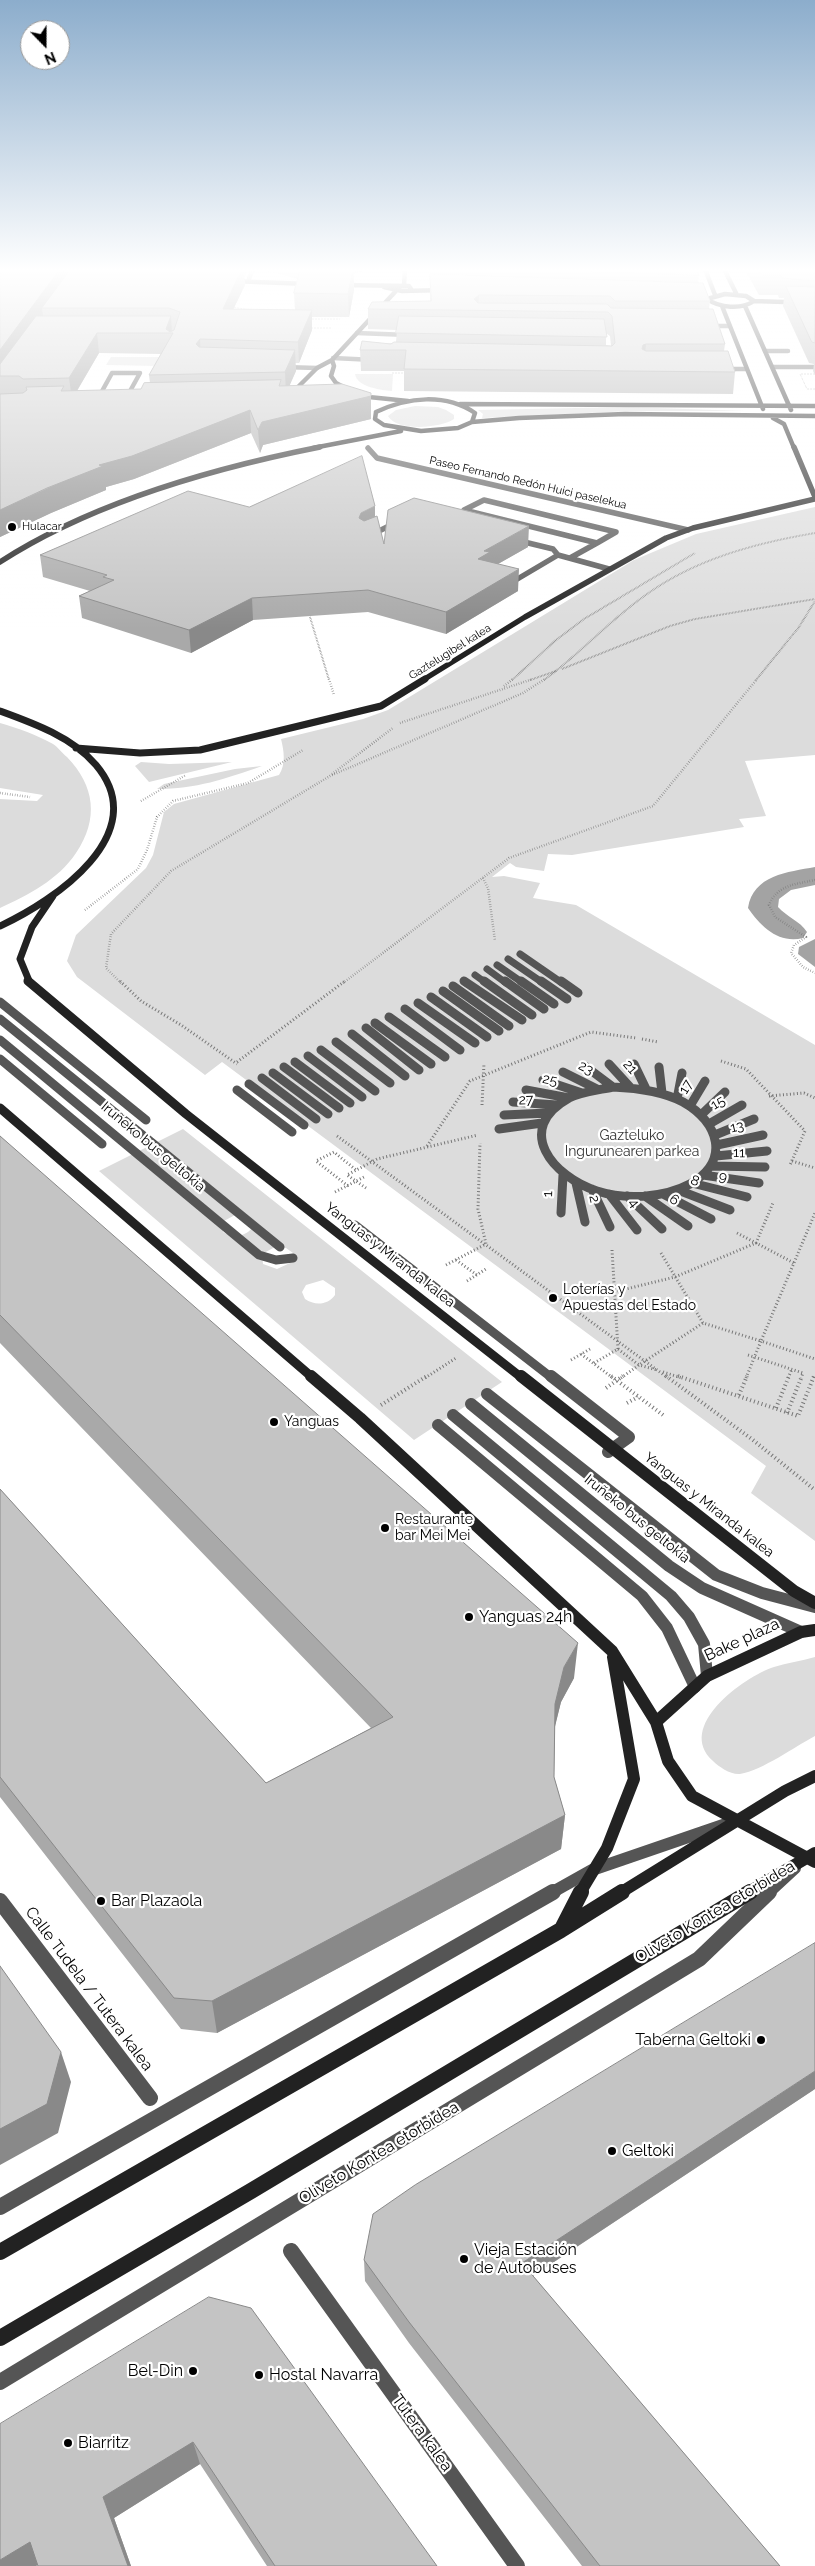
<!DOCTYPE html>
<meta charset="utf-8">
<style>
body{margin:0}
#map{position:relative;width:815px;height:2566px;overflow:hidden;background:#fff;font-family:Raleway,sans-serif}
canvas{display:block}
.north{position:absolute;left:20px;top:20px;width:50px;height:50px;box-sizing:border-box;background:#fff;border:1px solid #999;border-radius:50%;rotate:158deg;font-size:14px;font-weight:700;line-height:20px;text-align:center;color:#000}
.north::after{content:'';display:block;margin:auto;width:18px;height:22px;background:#000;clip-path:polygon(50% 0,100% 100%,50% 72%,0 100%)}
</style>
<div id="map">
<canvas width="815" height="2566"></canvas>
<div class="north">N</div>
</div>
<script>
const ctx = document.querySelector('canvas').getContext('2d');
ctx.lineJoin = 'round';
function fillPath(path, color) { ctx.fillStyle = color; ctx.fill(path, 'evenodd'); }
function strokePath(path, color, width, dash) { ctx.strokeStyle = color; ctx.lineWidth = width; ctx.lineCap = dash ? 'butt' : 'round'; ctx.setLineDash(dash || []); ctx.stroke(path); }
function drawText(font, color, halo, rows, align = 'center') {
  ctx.font = font + ' Raleway,sans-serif'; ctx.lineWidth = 4.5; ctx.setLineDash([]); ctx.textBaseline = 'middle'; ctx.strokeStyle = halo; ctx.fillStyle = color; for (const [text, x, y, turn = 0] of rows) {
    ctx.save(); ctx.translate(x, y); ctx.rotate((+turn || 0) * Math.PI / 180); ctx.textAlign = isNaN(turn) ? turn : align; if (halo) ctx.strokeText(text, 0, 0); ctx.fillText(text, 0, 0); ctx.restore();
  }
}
fillPath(new Path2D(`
 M111,357H161L157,366L106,365Z
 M355,374H393L392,391C380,390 357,387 355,374Z
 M415,406L438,407L446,410L454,415V419C441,428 397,432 388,416L396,410Z
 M627,407L745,411H630L482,418L483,414L478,410Z
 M815,507V755L745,761L766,816L739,819L744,827L572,855L548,854L544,871L516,867L510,863L492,877L504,876L540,883L533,898L576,905L815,1045V1541L751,1493L766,1466L222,1062L205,1075L77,977L67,961L76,935L146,868L153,855L164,812L174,804L279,775C286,764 284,751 281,739L363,719L388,710L634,560L696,534Z
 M0,723C18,728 37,735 53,744C58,747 62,753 67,757C95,786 99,819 76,853C58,880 28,895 0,908V799L37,801L43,795L0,788Z
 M141,762L169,764L232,762L149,782L135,766Z
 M262,766C225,779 196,789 157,789L164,784L235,769Z
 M183,1129L502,1382L414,1440L99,1171ZM235,1215L252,1228C245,1237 233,1238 223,1232L222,1222ZM275,1247L286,1248L293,1253L290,1263L277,1269L263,1264L262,1254ZM323,1280L335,1288V1295C328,1305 315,1306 305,1299L302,1292L306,1285Z
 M815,1657V1736C794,1747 763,1770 740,1774C731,1775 719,1767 713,1761C675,1727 743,1677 774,1667C787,1663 801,1661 815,1657Z`), '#dcdcdc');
fillPath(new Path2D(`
 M815,939V967L798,954L799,947Z`), '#a3a3a3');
fillPath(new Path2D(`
 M815,867V885L791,890L779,899L778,907C787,917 800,921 807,932L803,938C779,944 761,927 748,908C753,875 788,872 815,867Z`), '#a3a3a3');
strokePath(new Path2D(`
 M231,307L252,310
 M309,319H340
 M308,328H332
 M392,373H408`), '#777', 1, [0.5, 1]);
strokePath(new Path2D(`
 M310,617L329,680
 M562,669L670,626L695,619L815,599
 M512,680L556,640L584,619L695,553
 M530,680L556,671
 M544,680C581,653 612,618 650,592C699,558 757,543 815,533
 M756,680L799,627L815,601`), '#777', 2, [0.5, 1]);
strokePath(new Path2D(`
 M329,679L334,695
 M504,686L513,679
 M400,723L533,679
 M332,774L393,728
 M0,793L30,797
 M141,801L186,775
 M483,878L488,888L495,941
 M815,880C796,884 777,885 769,905L775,917L806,937L794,945L791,953L803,967L815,973
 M85,910L138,869L147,850L157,817L173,801L248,783L303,750
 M121,983L106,968L111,934L171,871L330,776L523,693L545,679
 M343,983L509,858L653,806L757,679`), '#777', 2.5, [0.5, 2]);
strokePath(new Path2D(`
 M120,981L141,1001L181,1025L237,1064
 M642,1039L658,1042
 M721,1061L746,1069L805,1131L790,1165
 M237,1062L345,981
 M769,1096L804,1093L815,1098
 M482,1105L484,1063
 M337,1136L668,1378
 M427,1146L470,1081L591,1032L636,1038
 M792,1161L815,1168
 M348,1186L316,1161L334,1152L356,1170
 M366,1188L347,1175L377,1159L478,1135
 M335,1192L364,1177
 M737,1233L794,1263
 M612,1250L618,1349
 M661,1253L703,1323
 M456,1260L477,1275
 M446,1265L486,1244L478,1209L480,1143
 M467,1281L486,1269
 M614,1292L675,1277L756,1243L773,1203
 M581,1354L613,1378
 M748,1355L803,1373L801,1378
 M571,1360L590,1349
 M594,1363L618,1349L639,1365L703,1323L761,1341L815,1213
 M663,1372L682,1378
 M425,1378L456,1358
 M621,1378L639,1365L657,1370
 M746,1378L761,1341L815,1359
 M788,1378L792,1369
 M814,1378L815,1375`), '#777', 3, [1, 2.5]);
strokePath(new Path2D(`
 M611,1376L663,1415
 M666,1376L753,1440L815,1490
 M678,1376L798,1416L814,1376
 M606,1388L623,1376
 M739,1395L747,1376
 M627,1403L638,1397
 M381,1405L427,1376
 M776,1408L789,1376
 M787,1413L802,1376`), '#777', 4, [1, 3]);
strokePath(new Path2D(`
 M341,275L362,269
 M248,281L253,269
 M705,326H729
 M765,351H788
 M283,367L317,368
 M773,367H815
 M722,369H746
 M109,393H101L112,373H140L129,393H120`), '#555', 4.5);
strokePath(new Path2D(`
 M484,500L616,532L597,543L464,510Z
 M369,536L399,521
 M516,540L553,549L558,555
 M570,558L597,543
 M514,581L558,555L609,569`), '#555', 5.5);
strokePath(new Path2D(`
 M520,954L562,983
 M508,959L543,983
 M497,965L523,983
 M487,969L506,983
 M475,975L486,983
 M464,981L466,983`), '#555', 7);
strokePath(new Path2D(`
 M464,981L522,1020
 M484,981L532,1015
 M505,981L544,1009
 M521,981L554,1004
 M541,981L567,999
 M561,981L578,993
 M453,986L509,1026
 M443,991L499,1031
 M431,997L487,1037
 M0,1002L146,1120
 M418,1003L475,1043
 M405,1009L460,1050
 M389,1017L445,1057
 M0,1019L280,1247
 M375,1023L431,1064
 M366,1028L419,1070
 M352,1034L405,1076
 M0,1040L259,1255L276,1260L293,1258
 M336,1042L390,1083
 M321,1050L375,1091
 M308,1056L362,1097
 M0,1059L102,1144
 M295,1062L350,1103
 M609,1064L630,1087
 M634,1064L646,1089
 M585,1066L613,1087
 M284,1067L339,1108
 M659,1067L662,1093
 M563,1072L597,1089
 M273,1073L328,1114
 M262,1078L316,1119
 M543,1080L582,1093
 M249,1084L304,1125
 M613,1087C637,1088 662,1091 683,1102C719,1122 731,1161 690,1184C664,1198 625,1200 597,1191C553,1177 513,1129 569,1098C581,1092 599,1090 613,1087Z
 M237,1090L292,1132
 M526,1090L569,1098
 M677,1099L682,1073
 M513,1102L557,1105
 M690,1106L705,1081
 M504,1115L548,1113
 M701,1115L725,1092
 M709,1124L742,1105
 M499,1129L542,1123
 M715,1135L754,1119
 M717,1145L763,1135
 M716,1156L767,1151
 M711,1166L765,1167
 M703,1175L759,1183
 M576,1183L585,1222
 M692,1183L747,1197
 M592,1189L610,1227
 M678,1190L730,1210
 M609,1194L637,1230
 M663,1194L711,1219
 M627,1196L662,1229
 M645,1196L688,1226
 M561,1213L563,1175
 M355,1225L552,1378`), '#555', 9);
strokePath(new Path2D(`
 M551,1376L629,1437L608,1452
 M487,1394L716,1575L762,1593L815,1607
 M471,1404L669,1566L702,1588L801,1632
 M453,1415L671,1596L689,1617L704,1644L707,1676
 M438,1425L642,1596L667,1628L695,1687
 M551,1893L592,1870L726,1824
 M768,1893L795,1868`), '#555', 12);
strokePath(new Path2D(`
 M0,2207L553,1892
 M0,2382L699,1959L769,1892`), '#555', 16);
strokePath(new Path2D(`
 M357,333L408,335
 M333,358L374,360`), '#555', 4.5);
strokePath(new Path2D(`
 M368,448L377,458L688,530`), '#555', 5.5);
strokePath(new Path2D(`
 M0,1901L150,2098
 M291,2251L517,2566`), '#555', 16);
strokePath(new Path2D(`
 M705,269L715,295
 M724,269L737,295
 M231,281L309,284
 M341,285L409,286L411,289
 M404,285L405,269
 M384,287L402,291L444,290
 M725,294L746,296L754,301C741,310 720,308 707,299Z
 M754,301L815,303
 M722,306L763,409
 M745,306L791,410
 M332,360L334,366L331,376L336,383L349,390
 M290,395L317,368L332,360L395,292
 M359,396L408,401
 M460,404L815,406
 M376,412L375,419L384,425L421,431L458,428L472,422L519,418L625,414L815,416
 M376,412C408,397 445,393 475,413L472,422
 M773,418L784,424L794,448
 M313,448L401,431`), '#222', 4.5);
strokePath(new Path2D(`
 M794,447L815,497
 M0,562C91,503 214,468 320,447
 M423,680L525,617L666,538L693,528L815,499`), '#222', 5.5);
strokePath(new Path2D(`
 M0,711C33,723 72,737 96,765C154,834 54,901 0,926
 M76,748L140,753L200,750L381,706L425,679
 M30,983L20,959L32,927L53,896`), '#222', 7);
strokePath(new Path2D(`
 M28,981L186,1114L522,1378
 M0,1108L313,1378`), '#222', 9);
strokePath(new Path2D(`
 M311,1376L360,1418L612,1651L656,1722L668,1761L692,1796L815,1862
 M521,1376L794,1591L815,1603
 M656,1722L707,1676L801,1632L815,1630
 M580,1893L607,1848L634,1779L613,1657
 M620,1893L785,1791L815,1776
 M747,1893L815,1853`), '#222', 12);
strokePath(new Path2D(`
 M562,1929L581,1892
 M0,2252L561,1930L622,1892
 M0,2338L251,2191L750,1892`), '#222', 16);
strokePath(new Path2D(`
 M815,374H800L807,389H815`), '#777', 1, [0.5, 1]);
fillPath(new Path2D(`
 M0,269H248L245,277H244L245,285L233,309L295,310L294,293L298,279L259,269H354V290L349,317H312V330L299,363H295L296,371L289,385L371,415V419L263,445L260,453L251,433L134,479L106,487V490L51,513L0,537ZM99,353L161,354L149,375L150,383L141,389L77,391Z
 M430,269H702V272H697L699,275L698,283L710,301L709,309L725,344L724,351L735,372L733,394L404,391V371H361L360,350L396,342L397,330L368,329V309L430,301ZM606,333L610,336L611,346L606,345Z
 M709,269H721V272H710Z
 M728,269H815V375L813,371L814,364L809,363L783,306L784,298H779L778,295H759L746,272H730Z
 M249,507L375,516L384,544L528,547L498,564L518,591L446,634L368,612L253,620L191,653L82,618L79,596L90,591L43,577L40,555Z
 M0,1136L574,1678L561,1702L555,1725L554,1777L565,1815L561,1849L217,2033L181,2029L0,1797V1489L266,1783L371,1728L0,1343Z
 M815,2089L533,2276L780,2566H582L409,2343L365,2281L364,2260Z
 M209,2297L437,2566H267L200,2464L114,2518L131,2566H38L37,2565L36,2566H0Z`), '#a9a9a9');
fillPath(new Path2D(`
 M60,269H80L42,308L43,316L0,376V350Z
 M242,269H244L245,285L224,329L223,309Z
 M245,269H248L245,277Z
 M353,269L354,290L349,317L348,294Z
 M479,295L478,310L474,299Z
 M312,310V330L299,363L298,342Z
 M171,316L172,333L166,329Z
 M97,333L99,353L72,399L69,378Z
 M200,339L201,360L196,344Z
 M646,344L644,365L641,367L643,345Z
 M295,350L296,371L286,394L285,372Z
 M371,393V419L263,445L260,453L258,430L262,422Z
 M250,410L251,433L134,479L106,487V490L51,513L0,537V510L99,465Z
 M375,506V527L362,534L359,518L361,513Z
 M529,526L528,547L489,569L478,559L484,551Z
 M519,569L518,591L446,634V612Z
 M252,598L253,620L191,653L189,630Z
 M578,1643L574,1678L561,1702L552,1739L555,1704L564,1667Z
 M565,1815L561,1849L217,2033L212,2001Z
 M61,2052L71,2082L58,2133L0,2165V2129Z
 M815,2071V2089L519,2285L522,2263Z
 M193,2442L200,2464L114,2518L131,2566H128L103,2497Z
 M30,2542L43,2562L36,2566H0V2560Z`), '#898989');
const building = new Path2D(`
 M0,269H60L0,350Z
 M71,269H242L223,309L312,310L298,342L200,339L196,344L199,347L295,350L285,372L149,375L173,333H97L69,378L23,379L19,376H0V364L36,316H171L166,329L170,332L174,330L180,312L169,308H42Z
 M301,269H353L348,294L294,293Z
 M522,269H696L699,275Z
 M758,269H815V281L782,278L780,275H762Z
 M430,274L703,283L710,301H615L610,296L479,295L474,299L478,303L607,304L611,308L713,309L725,344H646L643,345L642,349L646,351H728L735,372L404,369L406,350H360L362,341L391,344L394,342L612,346L615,343L612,316L608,312L368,309L372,302L431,301Z
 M786,286L815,287V343L812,342Z
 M399,316L604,319L607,337L396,333Z
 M281,380L279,386L342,384L371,393V396L262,422L258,430L250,410L132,456L99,465L103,466L47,488L0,510V394L23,393L27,390L26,387L64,386L61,391L141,389L144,383Z
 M362,456L375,506L361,513L359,518L364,521L377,516L384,544L388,510L414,498L529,526L484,551L490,552L478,559L519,569L446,612L368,590L252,598L189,630L79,596L114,580L103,577L107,575L40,555L188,491L249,507Z
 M0,1136L578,1643L564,1667L555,1704L554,1777L565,1815L212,2001L174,1998L0,1777V1489L266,1783L393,1717L0,1315Z
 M815,1943V2071L522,2263L780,2566H600L409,2322L364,2260L373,2214L415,2185Z
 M0,1966L61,2052L47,2104L0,2129Z
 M209,2297L251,2308L437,2566H275L193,2442L103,2497L128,2566H38L30,2542L0,2560V2424Z`);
fillPath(building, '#c4c4c4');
strokePath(building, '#898989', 1);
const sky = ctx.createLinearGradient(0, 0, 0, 629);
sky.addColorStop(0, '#8cadcc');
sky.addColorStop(0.43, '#fff');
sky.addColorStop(1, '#ffffff00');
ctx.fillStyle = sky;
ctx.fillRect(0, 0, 815, 629);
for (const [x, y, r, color] of [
 [12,527,5,"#000"],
 [553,1298,5,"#000"],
 [274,1422,5,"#000"],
 [385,1528,5,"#000"],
 [469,1617,5,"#000"],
 [101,1901,5,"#000"],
 [761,2040,5,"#000"],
 [612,2151,5,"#000"],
 [464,2259,5,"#000"],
 [193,2371,5,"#000"],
 [259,2375,5,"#000"],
 [68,2443,5,"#000"]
]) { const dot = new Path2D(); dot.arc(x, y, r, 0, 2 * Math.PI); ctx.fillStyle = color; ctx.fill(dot); strokePath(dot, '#fff', 2); }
drawText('11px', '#000', '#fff', [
 ["Paseo Fernando Redón Huici paselekua",528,483,13],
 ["Gaztelugibel kalea",450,652,-32]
]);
drawText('11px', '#000', '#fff', [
 ["Hulacar",22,527]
], 'left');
drawText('14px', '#000', '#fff', [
 ["21",630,1067,49],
 ["23",586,1068,26],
 ["25",550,1080,11],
 ["17",686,1087,-59],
 ["27",526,1100,-2],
 ["15",718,1103,-31],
 ["13",737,1127,-13],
 ["Iruñeko bus geltokia",153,1147,40],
 ["11",739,1153,1],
 ["9",723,1177,14],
 ["8",695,1181,21],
 ["1",548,1194,-88],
 ["2",594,1199,78],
 ["6",674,1200,35],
 ["4",634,1203,52],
 ["Yanguas y Miranda kalea",390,1255,38],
 ["Yanguas y Miranda kalea",709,1505,38],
 ["Iruñeko bus geltokia",637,1519,39]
]);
drawText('14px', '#333', '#fff', [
 ["Gazteluko",632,1136],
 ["Ingurunearen parkea",632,1152]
]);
drawText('14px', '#000', '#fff', [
 ["Loterías y",563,1290],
 ["Apuestas del Estado",563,1306],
 ["Yanguas",284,1422],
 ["Restaurante",395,1520],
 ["bar Mei Mei",395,1536]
], 'left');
drawText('16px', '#000', '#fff', [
 ["Yanguas 24h",479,1617],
 ["Bar Plazaola",111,1901],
 ["Taberna Geltoki",751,2040,"right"],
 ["Geltoki",622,2151],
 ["Vieja Estación",474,2250],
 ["de Autobuses",474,2268],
 ["Bel-Din",183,2371,"right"],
 ["Hostal Navarra",269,2375],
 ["Biarritz",78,2443]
], 'left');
drawText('16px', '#000', '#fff', [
 ["Bake plaza",742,1640,-25],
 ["Oliveto Kontea etorbidea",715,1912,-31],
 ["Calle Tudela / Tutera kalea",89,1989,53],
 ["Oliveto Kontea etorbidea",379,2153,-31],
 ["Tutera kalea",422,2433,54]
]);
</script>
